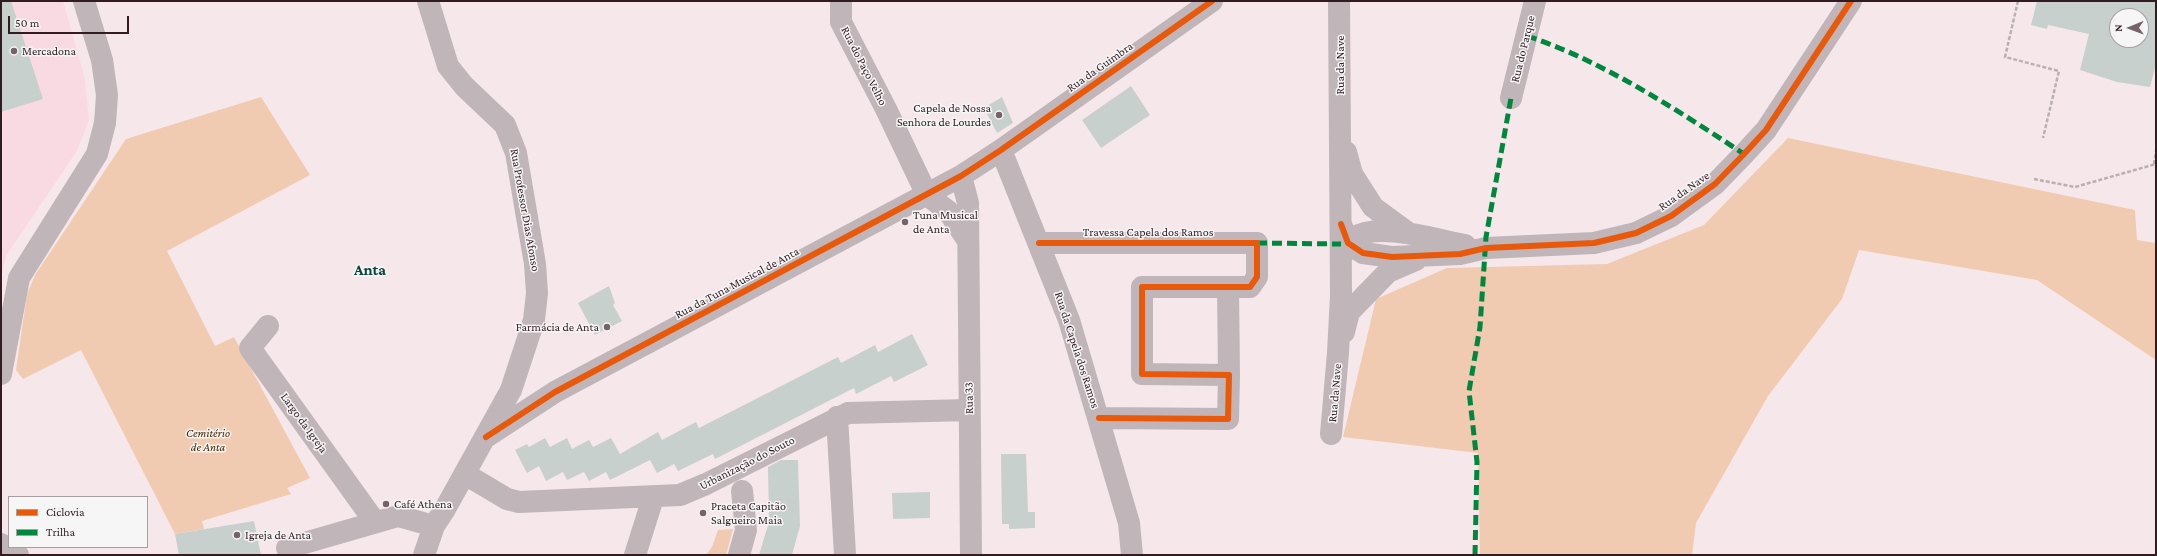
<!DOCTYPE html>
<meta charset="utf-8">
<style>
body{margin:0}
#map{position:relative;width:2157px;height:556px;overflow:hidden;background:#f6e7ea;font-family:"Crimson Pro",serif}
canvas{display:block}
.frame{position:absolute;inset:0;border:2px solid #331b22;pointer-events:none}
.legend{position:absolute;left:8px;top:496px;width:140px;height:52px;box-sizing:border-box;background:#f6f6f6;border:1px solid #a89ea1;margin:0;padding:5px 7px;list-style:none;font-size:12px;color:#331b22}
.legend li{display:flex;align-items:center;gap:8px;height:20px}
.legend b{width:20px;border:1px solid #a89ea1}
.north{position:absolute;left:2109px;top:8px;width:40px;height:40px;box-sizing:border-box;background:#f6f6f6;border:1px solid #a89ea1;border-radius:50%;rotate:269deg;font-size:11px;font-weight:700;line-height:16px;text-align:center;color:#331b22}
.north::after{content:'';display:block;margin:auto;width:14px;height:18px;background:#776268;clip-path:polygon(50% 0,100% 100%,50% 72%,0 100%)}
.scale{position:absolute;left:8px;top:16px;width:121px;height:18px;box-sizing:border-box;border:2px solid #331b22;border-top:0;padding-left:5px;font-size:12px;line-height:14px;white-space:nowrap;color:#331b22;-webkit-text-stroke:3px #f6f6f6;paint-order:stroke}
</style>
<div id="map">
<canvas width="2157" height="556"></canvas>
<div class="frame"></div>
<ul class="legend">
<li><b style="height:5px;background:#e8590c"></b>Ciclovia</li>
<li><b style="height:5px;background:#00873e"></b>Trilha</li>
</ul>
<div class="north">N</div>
<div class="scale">50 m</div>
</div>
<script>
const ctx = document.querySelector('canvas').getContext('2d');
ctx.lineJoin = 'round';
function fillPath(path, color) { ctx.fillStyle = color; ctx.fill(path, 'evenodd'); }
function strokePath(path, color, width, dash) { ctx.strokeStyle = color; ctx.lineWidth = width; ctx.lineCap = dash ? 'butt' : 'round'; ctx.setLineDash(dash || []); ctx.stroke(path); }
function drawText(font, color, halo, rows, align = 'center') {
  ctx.font = font + ' "Crimson Pro",serif'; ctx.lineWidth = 3; ctx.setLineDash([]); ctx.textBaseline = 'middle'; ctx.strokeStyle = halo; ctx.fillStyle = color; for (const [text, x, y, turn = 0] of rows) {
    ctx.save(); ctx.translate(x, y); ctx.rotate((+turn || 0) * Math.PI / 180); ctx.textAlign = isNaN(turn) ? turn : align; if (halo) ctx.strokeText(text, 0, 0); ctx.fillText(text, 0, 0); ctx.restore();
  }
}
fillPath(new Path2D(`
 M1,1H63L85,79L89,120L77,151L6,256L1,279Z`), '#fadae2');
fillPath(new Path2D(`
 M261,97L310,175L167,251L215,346L234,337L310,478L287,488L291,494L202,521L204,529L175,534L81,350L23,379L16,370L27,294L35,275L126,139Z
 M1788,138L2135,210L2137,240L2156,243V360L2037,280L1859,250L1842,299L1768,396L1696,523L1692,555H1480L1478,453L1343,437L1376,299L1447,268L1607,264L1704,225Z
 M733,529L726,555H706L712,547L718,530Z`), '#f1cbb1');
fillPath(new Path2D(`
 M1,1H11L43,99L1,112Z
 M2037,1H2156V64L2150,87L2117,82L2080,70L2089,34L2048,25L2047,29L2031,25ZM2117,16H2141V40H2117Z
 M1131,86L1150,115L1101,148L1082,120Z
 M1002,97L1013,123L997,133L984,108Z
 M609,286L615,303L613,305L622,321L595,335L578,303Z
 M912,334L928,365L894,382L891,376L856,394L854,388L715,459L713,454L678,471L674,464L657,473L650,460L610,480L606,472L589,481L584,472L567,480L563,472L546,481L539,466L527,473L515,450L527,444L529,447L545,438L550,447L567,438L572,449L589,440L593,447L611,438L620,454L658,432L662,440L696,422L699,428L838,357L841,363L875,345L878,352Z
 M1001,454H1026L1028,512H1035V528L1009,529V524H1002Z
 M781,460H798L800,526L792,555H759L769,522L768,467Z
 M930,492V518L893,519L892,493Z
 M254,521L261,555H179L175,534Z`), '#c8d0ce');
strokePath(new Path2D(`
 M2018,1L2005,57L2059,71L2043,138
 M2154,164L2156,151
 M2034,179L2075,187L2156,164`), '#bab0b3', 2.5, [4, 2]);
strokePath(new Path2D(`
 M841,1V22L886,109L927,195L948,211L968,241
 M1511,98L1535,1
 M1001,150L1069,320L1129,523L1132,555
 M1346,152L1352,174L1373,207L1407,232
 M961,176L968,203L971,555
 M1341,224L1348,243L1363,253L1392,257L1460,254L1486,248L1594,243L1636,233L1671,216L1715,184L1744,154L1766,130L1851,1
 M1039,243H1257V277L1250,287H1142V374L1229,375L1228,419L1099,418
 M1343,254C1345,248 1347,242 1353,238C1379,221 1435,240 1465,245
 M1228,287L1229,375
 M268,326L250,348L375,522
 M1344,332L1349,312L1388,272L1416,260
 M1,374L19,278L97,154L105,123L107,95L102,60L84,1
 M837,417L845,555
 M1331,434L1338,353L1341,295L1339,1
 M486,437L555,392L961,176L1001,150L1212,1
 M465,474L507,499L519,502L680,495L706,484L848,413L969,410
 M1,544L18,555
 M287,548L398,516L434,526
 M424,555L434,526L445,509L511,390L534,320L537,293L535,264L516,153L505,125L464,86L448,66L428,1
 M635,555L653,498
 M739,555L746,530L742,491`), '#c0b5b8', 22);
strokePath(new Path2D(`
 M1527,36C1603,61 1677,110 1744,154
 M1257,243L1341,244
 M1475,555L1477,462L1469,391L1480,327L1486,237L1511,98`), '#00873e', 5, [10, 5]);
strokePath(new Path2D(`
 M1341,224L1348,243L1363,253L1392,257L1460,254L1486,248L1594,243L1636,233L1671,216L1715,184L1744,154L1766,130L1851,1
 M1039,243H1257V277L1250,287H1142V374L1229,375L1228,419L1099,418
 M486,437L555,392L961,176L1001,150L1212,1`), '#e8590c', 6);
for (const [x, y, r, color] of [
 [14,51,4,"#776268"],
 [999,115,4,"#776268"],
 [905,222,4,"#776268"],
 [607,327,4,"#776268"],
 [386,504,4,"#776268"],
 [703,513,4,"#776268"],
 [237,535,4,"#776268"]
]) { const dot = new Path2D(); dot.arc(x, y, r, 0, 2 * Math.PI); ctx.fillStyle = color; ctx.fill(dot); strokePath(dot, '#f6f6f6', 1.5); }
drawText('12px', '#331b22', '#f6f6f6', [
 ["Rua do Parque",1523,49,-76],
 ["Rua da Nave",1340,65,-90],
 ["Rua do Paço Velho",864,66,63],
 ["Rua da Guimbra",1100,67,-35],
 ["Rua da Nave",1684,191,-35],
 ["Rua Professor Dias Afonso",525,210,80],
 ["Travessa Capela dos Ramos",1148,232],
 ["Rua da Tuna Musical de Anta",737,283,-28],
 ["Rua da Capela dos Ramos",1077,350,72],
 ["Rua da Nave",1335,393,-85],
 ["Rua 33",969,398,-91],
 ["Largo da Igreja",304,423,54],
 ["Urbanização do Souto",747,463,-27]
]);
drawText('12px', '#331b22', '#f6f6f6', [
 ["Mercadona",22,51],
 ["Capela de Nossa",991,108,"right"],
 ["Senhora de Lourdes",991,122,"right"],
 ["Tuna Musical",913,215],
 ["de Anta",913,229],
 ["Farmácia de Anta",599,327,"right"],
 ["Café Athena",394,504],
 ["Praceta Capitão",711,506],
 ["Salgueiro Maia",711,520],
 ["Igreja de Anta",245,535]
], 'left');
drawText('italic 12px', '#472705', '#f6f6f6', [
 ["Cemitério",208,433],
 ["de Anta",208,447]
]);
drawText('bold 16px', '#09463e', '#f6f6f6', [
 ["Anta",370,270]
]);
</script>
